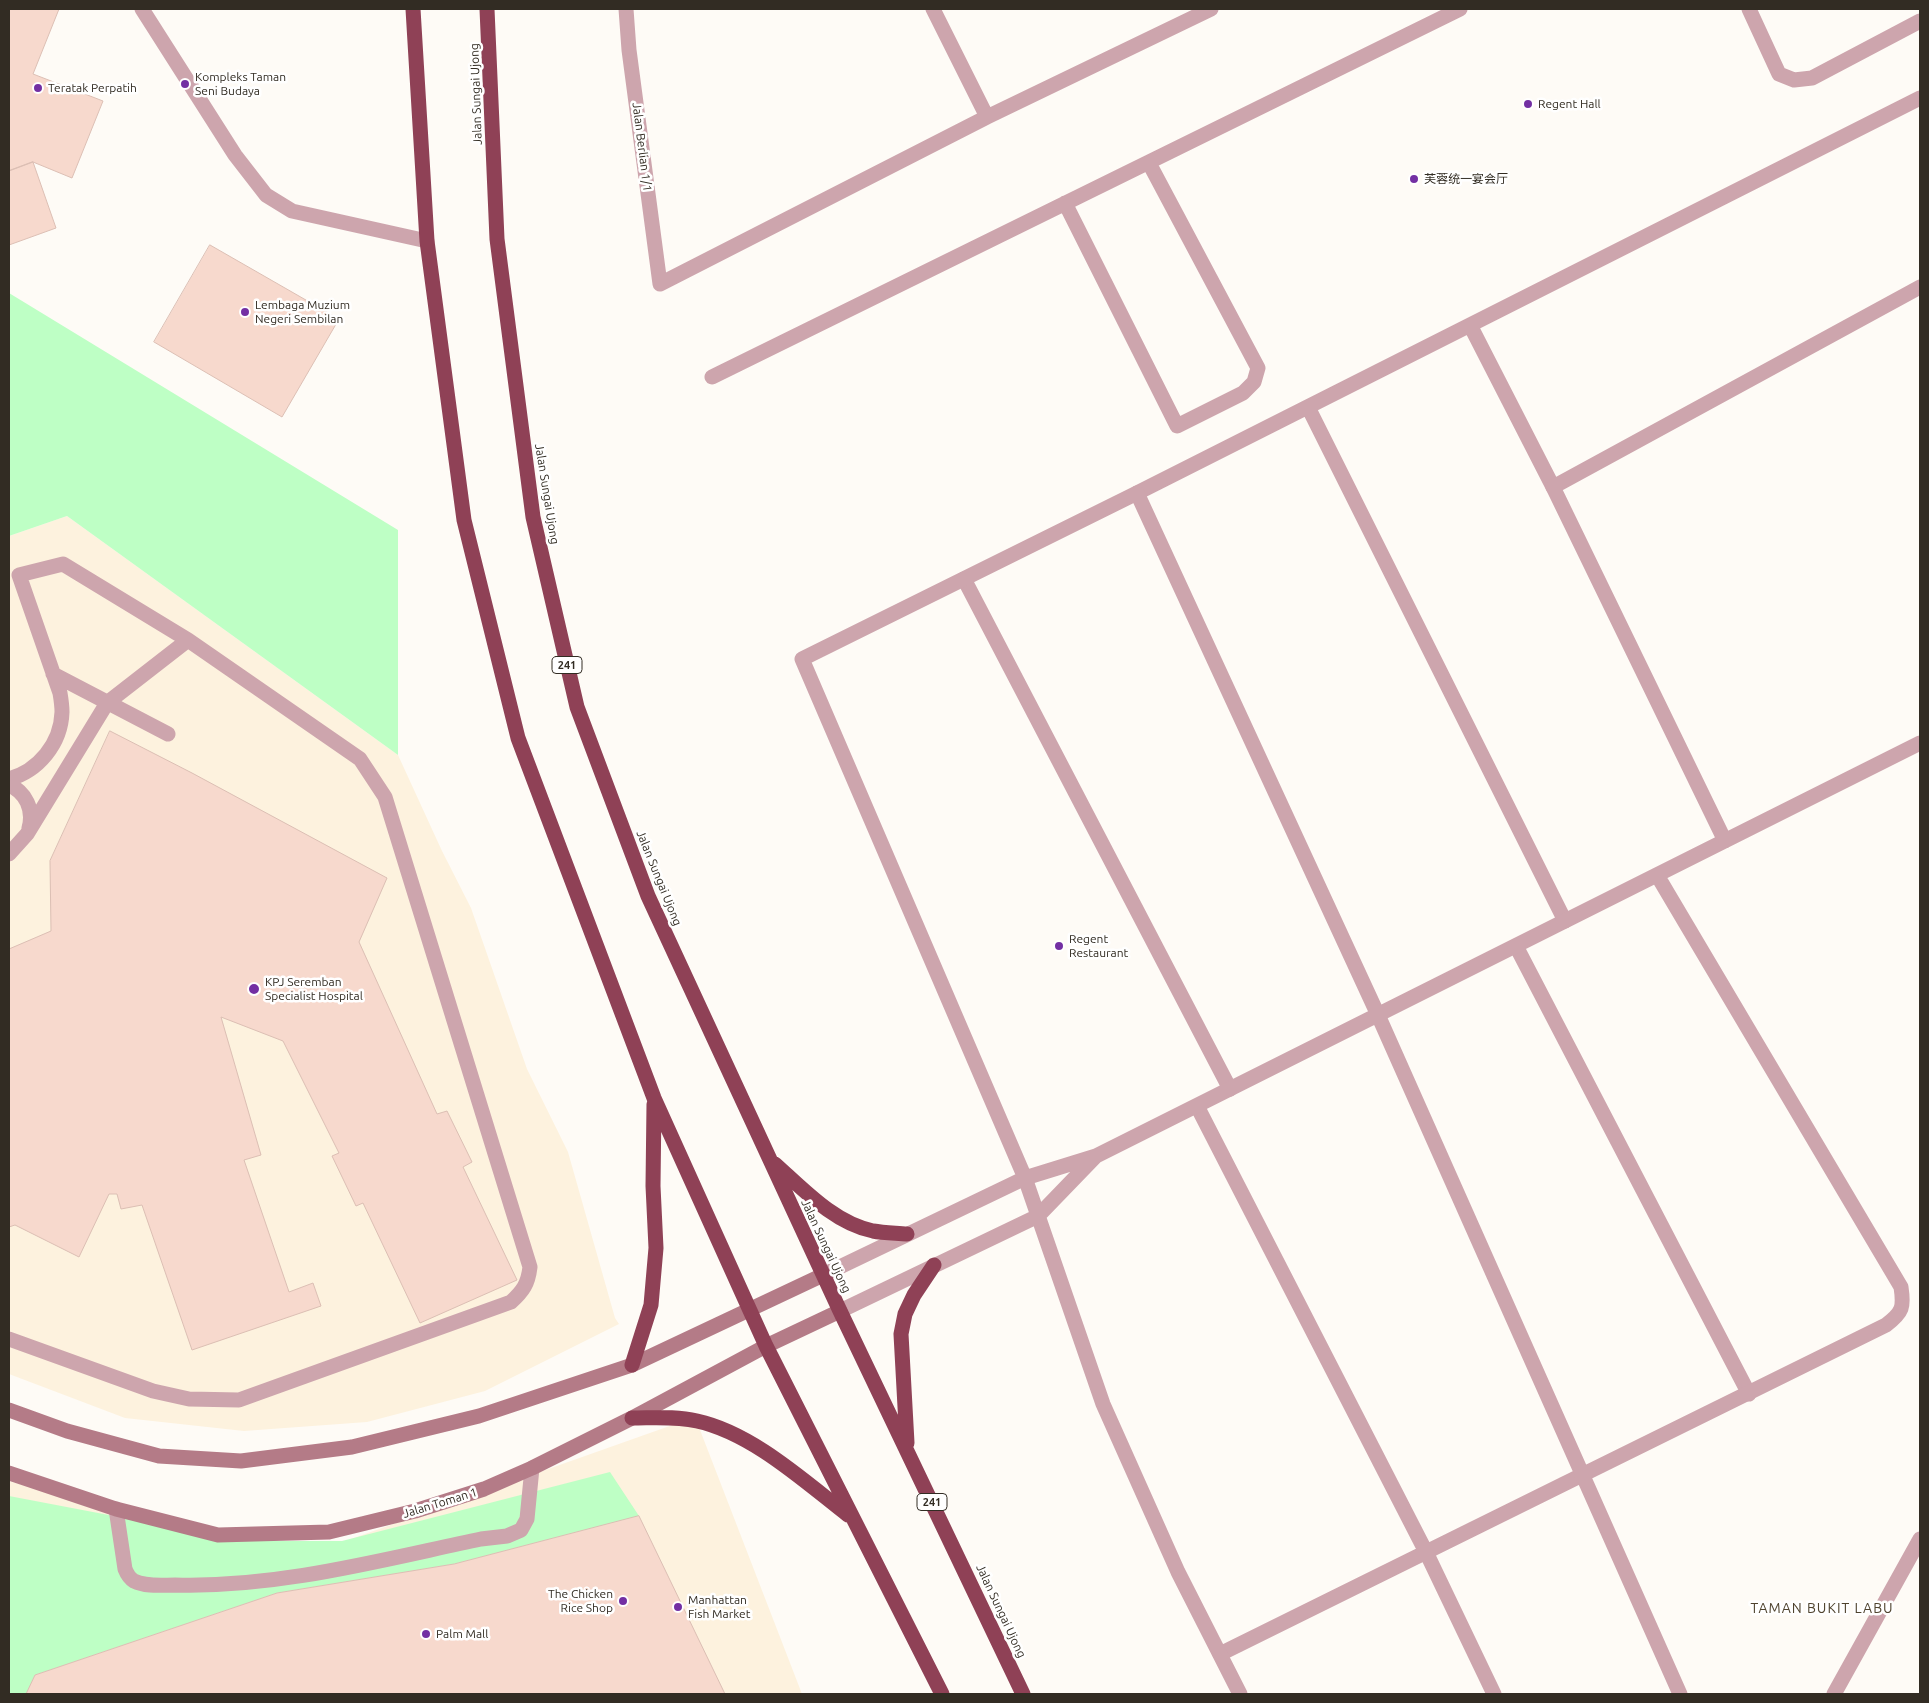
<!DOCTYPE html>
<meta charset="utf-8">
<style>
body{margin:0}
#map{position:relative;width:1929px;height:1703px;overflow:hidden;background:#fefbf6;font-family:Ubuntu,sans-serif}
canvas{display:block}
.frame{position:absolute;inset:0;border:10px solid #322c23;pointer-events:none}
</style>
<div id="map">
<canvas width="1929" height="1703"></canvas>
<div class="frame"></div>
</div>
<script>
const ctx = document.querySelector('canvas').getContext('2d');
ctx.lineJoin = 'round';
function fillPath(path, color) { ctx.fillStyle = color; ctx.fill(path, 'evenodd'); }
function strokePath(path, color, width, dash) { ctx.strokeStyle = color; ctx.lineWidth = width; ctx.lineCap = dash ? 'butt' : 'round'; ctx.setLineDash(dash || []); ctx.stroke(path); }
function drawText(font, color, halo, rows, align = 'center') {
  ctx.font = font + ' Ubuntu,"Noto Sans SC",sans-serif'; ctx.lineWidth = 5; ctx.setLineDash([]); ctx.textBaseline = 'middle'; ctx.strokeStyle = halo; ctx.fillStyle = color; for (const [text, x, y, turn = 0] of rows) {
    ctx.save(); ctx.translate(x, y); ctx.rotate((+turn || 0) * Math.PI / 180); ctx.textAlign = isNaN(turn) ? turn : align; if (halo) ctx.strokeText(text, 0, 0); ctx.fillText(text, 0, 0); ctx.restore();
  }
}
fillPath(new Path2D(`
 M67,516L398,755L442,851L471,908L527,1069L568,1152L615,1318L619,1324L485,1391L367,1422L244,1431L125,1418L9,1374V536Z
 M695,1417L802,1694H9V1481L286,1562Z`), '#fdf2de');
fillPath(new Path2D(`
 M9,293L398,530V755L67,516L9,536Z
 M610,1472L639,1516L454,1564L277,1593L35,1675L26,1694H9V1496L245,1541H342Z`), '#beffc5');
const building = new Path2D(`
 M9,9H59L33,74L103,101L72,178L33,162L9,171Z
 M33,162L56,228L9,245V171Z
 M210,245L339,319L282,417L154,342Z
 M110,731L192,773L387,878L359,942L437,1114L447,1111L472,1162L463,1167L517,1280L420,1323L363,1203L356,1206L332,1156L339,1153L283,1041L221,1017L261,1155L244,1160L289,1292L313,1283L321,1306L192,1350L142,1205L121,1209L117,1194H109L79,1257L15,1225L9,1227V949L51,931L50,861Z
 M639,1516L725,1694H26L35,1675L277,1593L454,1564Z`);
fillPath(building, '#f7d9cd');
strokePath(building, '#dcbfb4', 1);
strokePath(new Path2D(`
 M142,9L235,155L266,195L292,211L427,241
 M1749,9L1779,74L1794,80L1812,78L1920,21
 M1065,203L1177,426L1243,393L1254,382L1258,368L1149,163
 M1470,325L1553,487
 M712,377L1460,9
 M1308,407L1565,921
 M1137,493L1920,98
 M964,579L1230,1089
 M53,674L168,734
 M9,779C38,771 61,744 62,712C62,706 61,699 60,693L19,575L63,564L188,640L360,759L385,797L530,1267C528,1284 523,1291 511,1302L239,1400L189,1399L153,1391L9,1339
 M9,785C26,792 34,810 29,828
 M9,854L27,834L107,703L188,640
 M1516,946L1749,1394
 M1197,1106L1426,1552L1494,1694
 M116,1509L125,1569C127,1574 129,1578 134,1581C146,1587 162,1585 175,1585C278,1588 381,1560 481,1539L507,1536L521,1530L527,1519L532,1468
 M1220,1654L1582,1475`), '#cda5ad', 15);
strokePath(new Path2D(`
 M626,9L629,50L660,284L987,117L1211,9
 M933,9L987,117
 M1725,841L1553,487L1920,287
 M823,1275L1025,1178L1096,1156L1920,743
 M840,1311L1038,1216L1095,1157
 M1582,1475L1886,1325C1903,1312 1904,1307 1901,1287L1657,875
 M1240,1694L1178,1572L1103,1404L1025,1178L802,659L1137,493L1378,1015L1680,1694
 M1834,1694L1920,1539`), '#cda5ad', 15);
strokePath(new Path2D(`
 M9,1410L67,1431L159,1456L241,1461L352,1447L479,1416L632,1365L823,1275
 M9,1473L116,1509L218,1535L329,1532L415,1511L484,1489L532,1468L632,1418L766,1346L840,1311`), '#b47b87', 15);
strokePath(new Path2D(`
 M413,9L427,241L464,520L518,738L654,1098L766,1346L942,1694
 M487,9L497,239L533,517L577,707L648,896L840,1311L1023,1694
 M775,1164C803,1189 834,1223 873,1231C884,1233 896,1233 907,1234
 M632,1365L651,1305L656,1248L653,1186L654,1104
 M632,1418C653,1418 676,1416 697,1421C752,1433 804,1481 848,1515
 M907,1443L901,1334L905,1314L914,1295L934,1265`), '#8f4156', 15);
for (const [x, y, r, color] of [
 [185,84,5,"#732fa3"],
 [38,88,5,"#732fa3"],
 [1528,104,5,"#732fa3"],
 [1414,179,5,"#732fa3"],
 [245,312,5,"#732fa3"],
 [1059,946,5,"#732fa3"],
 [254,989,6,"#732fa3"],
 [623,1601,5,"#732fa3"],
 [678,1607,5,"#732fa3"],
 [426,1634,5,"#732fa3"]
]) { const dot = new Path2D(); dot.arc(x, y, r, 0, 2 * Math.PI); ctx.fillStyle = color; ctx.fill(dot); strokePath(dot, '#fff', 2); }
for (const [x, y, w] of [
 [567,665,30],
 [932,1502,30]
]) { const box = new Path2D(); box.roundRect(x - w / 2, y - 8.5, w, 17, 4); ctx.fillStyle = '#fff'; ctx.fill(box); strokePath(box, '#322c23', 1); }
drawText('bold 11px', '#322c23', null, [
 ["241",567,665],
 ["241",932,1502]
]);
drawText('12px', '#322c23', '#fff', [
 ["Kompleks Taman",195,77],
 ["Seni Budaya",195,91],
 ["Teratak Perpatih",48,88],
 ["Regent Hall",1538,104],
 ["芙蓉统一宴会厅",1424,179],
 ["Lembaga Muzium",255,305],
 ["Negeri Sembilan",255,319],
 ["Regent",1069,939],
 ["Restaurant",1069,953],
 ["KPJ Seremban",265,982],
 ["Specialist Hospital",265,996],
 ["The Chicken",613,1594,"right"],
 ["Rice Shop",613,1608,"right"],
 ["Manhattan",688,1600],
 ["Fish Market",688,1614],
 ["Palm Mall",436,1634]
], 'left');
drawText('12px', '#322c23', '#fff', [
 ["Jalan Sungai Ujong",476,94,-92],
 ["Jalan Berlian 1/1",642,147,83],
 ["Jalan Sungai Ujong",547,494,81],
 ["Jalan Sungai Ujong",659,878,68],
 ["Jalan Sungai Ujong",826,1246,65],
 ["Jalan Toman 1",440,1503,-17],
 ["Jalan Sungai Ujong",1001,1611,65]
]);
ctx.letterSpacing = '1px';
drawText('14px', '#4f432e', '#fff', [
 ["TAMAN BUKIT LABU",1822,1608]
]);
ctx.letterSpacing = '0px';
</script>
